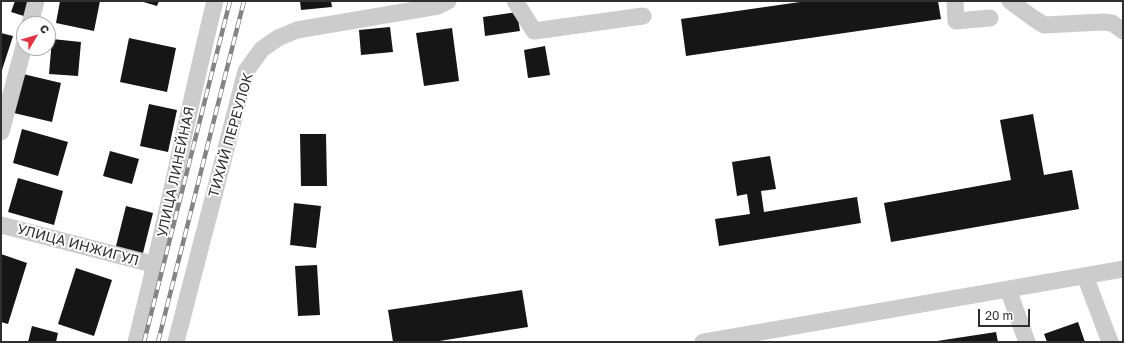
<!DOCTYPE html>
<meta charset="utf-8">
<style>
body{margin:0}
#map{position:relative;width:1124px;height:343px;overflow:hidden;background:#fff;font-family:"Golos Text",sans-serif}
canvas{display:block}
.frame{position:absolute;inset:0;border:2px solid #2f2f2f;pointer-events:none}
.north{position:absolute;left:16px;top:16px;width:40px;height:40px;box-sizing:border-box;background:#fff;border:1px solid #acacac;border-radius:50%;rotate:52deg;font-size:11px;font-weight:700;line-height:16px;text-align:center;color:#2f2f2f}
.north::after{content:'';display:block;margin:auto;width:14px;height:18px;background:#e13643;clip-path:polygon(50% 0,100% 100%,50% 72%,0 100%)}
.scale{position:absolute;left:978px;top:309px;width:52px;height:18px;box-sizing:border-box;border:2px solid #2f2f2f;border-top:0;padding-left:5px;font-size:12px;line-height:14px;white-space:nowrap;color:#2f2f2f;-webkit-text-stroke:3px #fff;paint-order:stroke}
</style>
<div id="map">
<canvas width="1124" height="343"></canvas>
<div class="frame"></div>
<div class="north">С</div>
<div class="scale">20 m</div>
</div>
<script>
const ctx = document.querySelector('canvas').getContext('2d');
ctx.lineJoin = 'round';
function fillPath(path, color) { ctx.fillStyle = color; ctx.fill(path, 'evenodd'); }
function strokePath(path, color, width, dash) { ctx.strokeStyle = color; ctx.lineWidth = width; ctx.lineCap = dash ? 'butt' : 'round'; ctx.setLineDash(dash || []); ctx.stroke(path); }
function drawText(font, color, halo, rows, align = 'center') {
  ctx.font = font + ' "Golos Text",sans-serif'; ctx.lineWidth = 4; ctx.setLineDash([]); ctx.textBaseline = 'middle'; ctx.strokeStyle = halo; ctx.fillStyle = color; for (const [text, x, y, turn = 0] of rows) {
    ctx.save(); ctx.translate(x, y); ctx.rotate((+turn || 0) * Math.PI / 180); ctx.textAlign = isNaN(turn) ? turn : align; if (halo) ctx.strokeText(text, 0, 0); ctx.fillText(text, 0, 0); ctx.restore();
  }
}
fillPath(new Path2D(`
 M15,1H24L31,3L27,17L11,12Z
 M60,1H100L94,31L56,23Z
 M140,1H159L157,6Z
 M300,1H331L332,7L301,10Z
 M807,1H938L941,19L686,56L681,19Z
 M517,12L520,31L485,36L483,17Z
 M390,27L393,52L361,55L359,30Z
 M452,28L459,81L424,86L416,33Z
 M1,33L13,36L2,70L1,69Z
 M129,38L176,48L167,92L120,82Z
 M52,39L81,42L78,76L49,74Z
 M545,46L550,75L528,78L524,50Z
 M23,74L61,83L52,122L14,113Z
 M149,104L177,110L168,152L140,146Z
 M1033,114L1044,175L1072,170L1079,209L891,242L884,203L1011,180L1000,120Z
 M22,129L68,142L58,176L13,163Z
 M300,134H326L327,186H301Z
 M110,151L139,159L132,184L103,176Z
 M770,156L776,189L761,191L764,212L857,197L861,223L719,246L715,219L750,214L747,194L737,196L732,162Z
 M18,178L63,191L54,225L8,212Z
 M294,203L321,206L316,248L290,245Z
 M126,206L153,213L142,257L115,250Z
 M1,254L27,263L8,324L1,322Z
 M317,265L320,315L298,316L295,266Z
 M76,268L112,280L94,336L58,324Z
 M522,290L528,327L433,342H393L388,310Z
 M1078,322L1085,342H1047L1044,334Z
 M32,326L58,333L56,342H28Z
 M996,332L998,342H937V341Z`), '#161616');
strokePath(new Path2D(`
 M515,1L534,31L643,16
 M955,1L956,21L990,18
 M1010,1L1033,18L1044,25L1103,22L1112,23L1123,31
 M30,24L36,1
 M1,132L24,46
 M1,225L156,265
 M1085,276L1110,342
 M1008,289L1027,342
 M136,342C165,229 187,114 215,1
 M176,342L246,71L262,49L278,38L297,30L438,6L448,1
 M703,342L1123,269`), '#ccc', 17);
const rail = new Path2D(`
 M144,342L230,1
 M158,342L244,1`);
strokePath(rail, '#848484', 4.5);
strokePath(rail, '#fff', 3, [9]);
drawText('14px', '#2f2f2f', '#fff', [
 ["ТИХИЙ ПЕРЕУЛОК",231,135,-74],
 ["УЛИЦА ЛИНЕЙНАЯ",176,172,-78],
 ["УЛИЦА ИНЖИГУЛ",78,245,15]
]);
</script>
